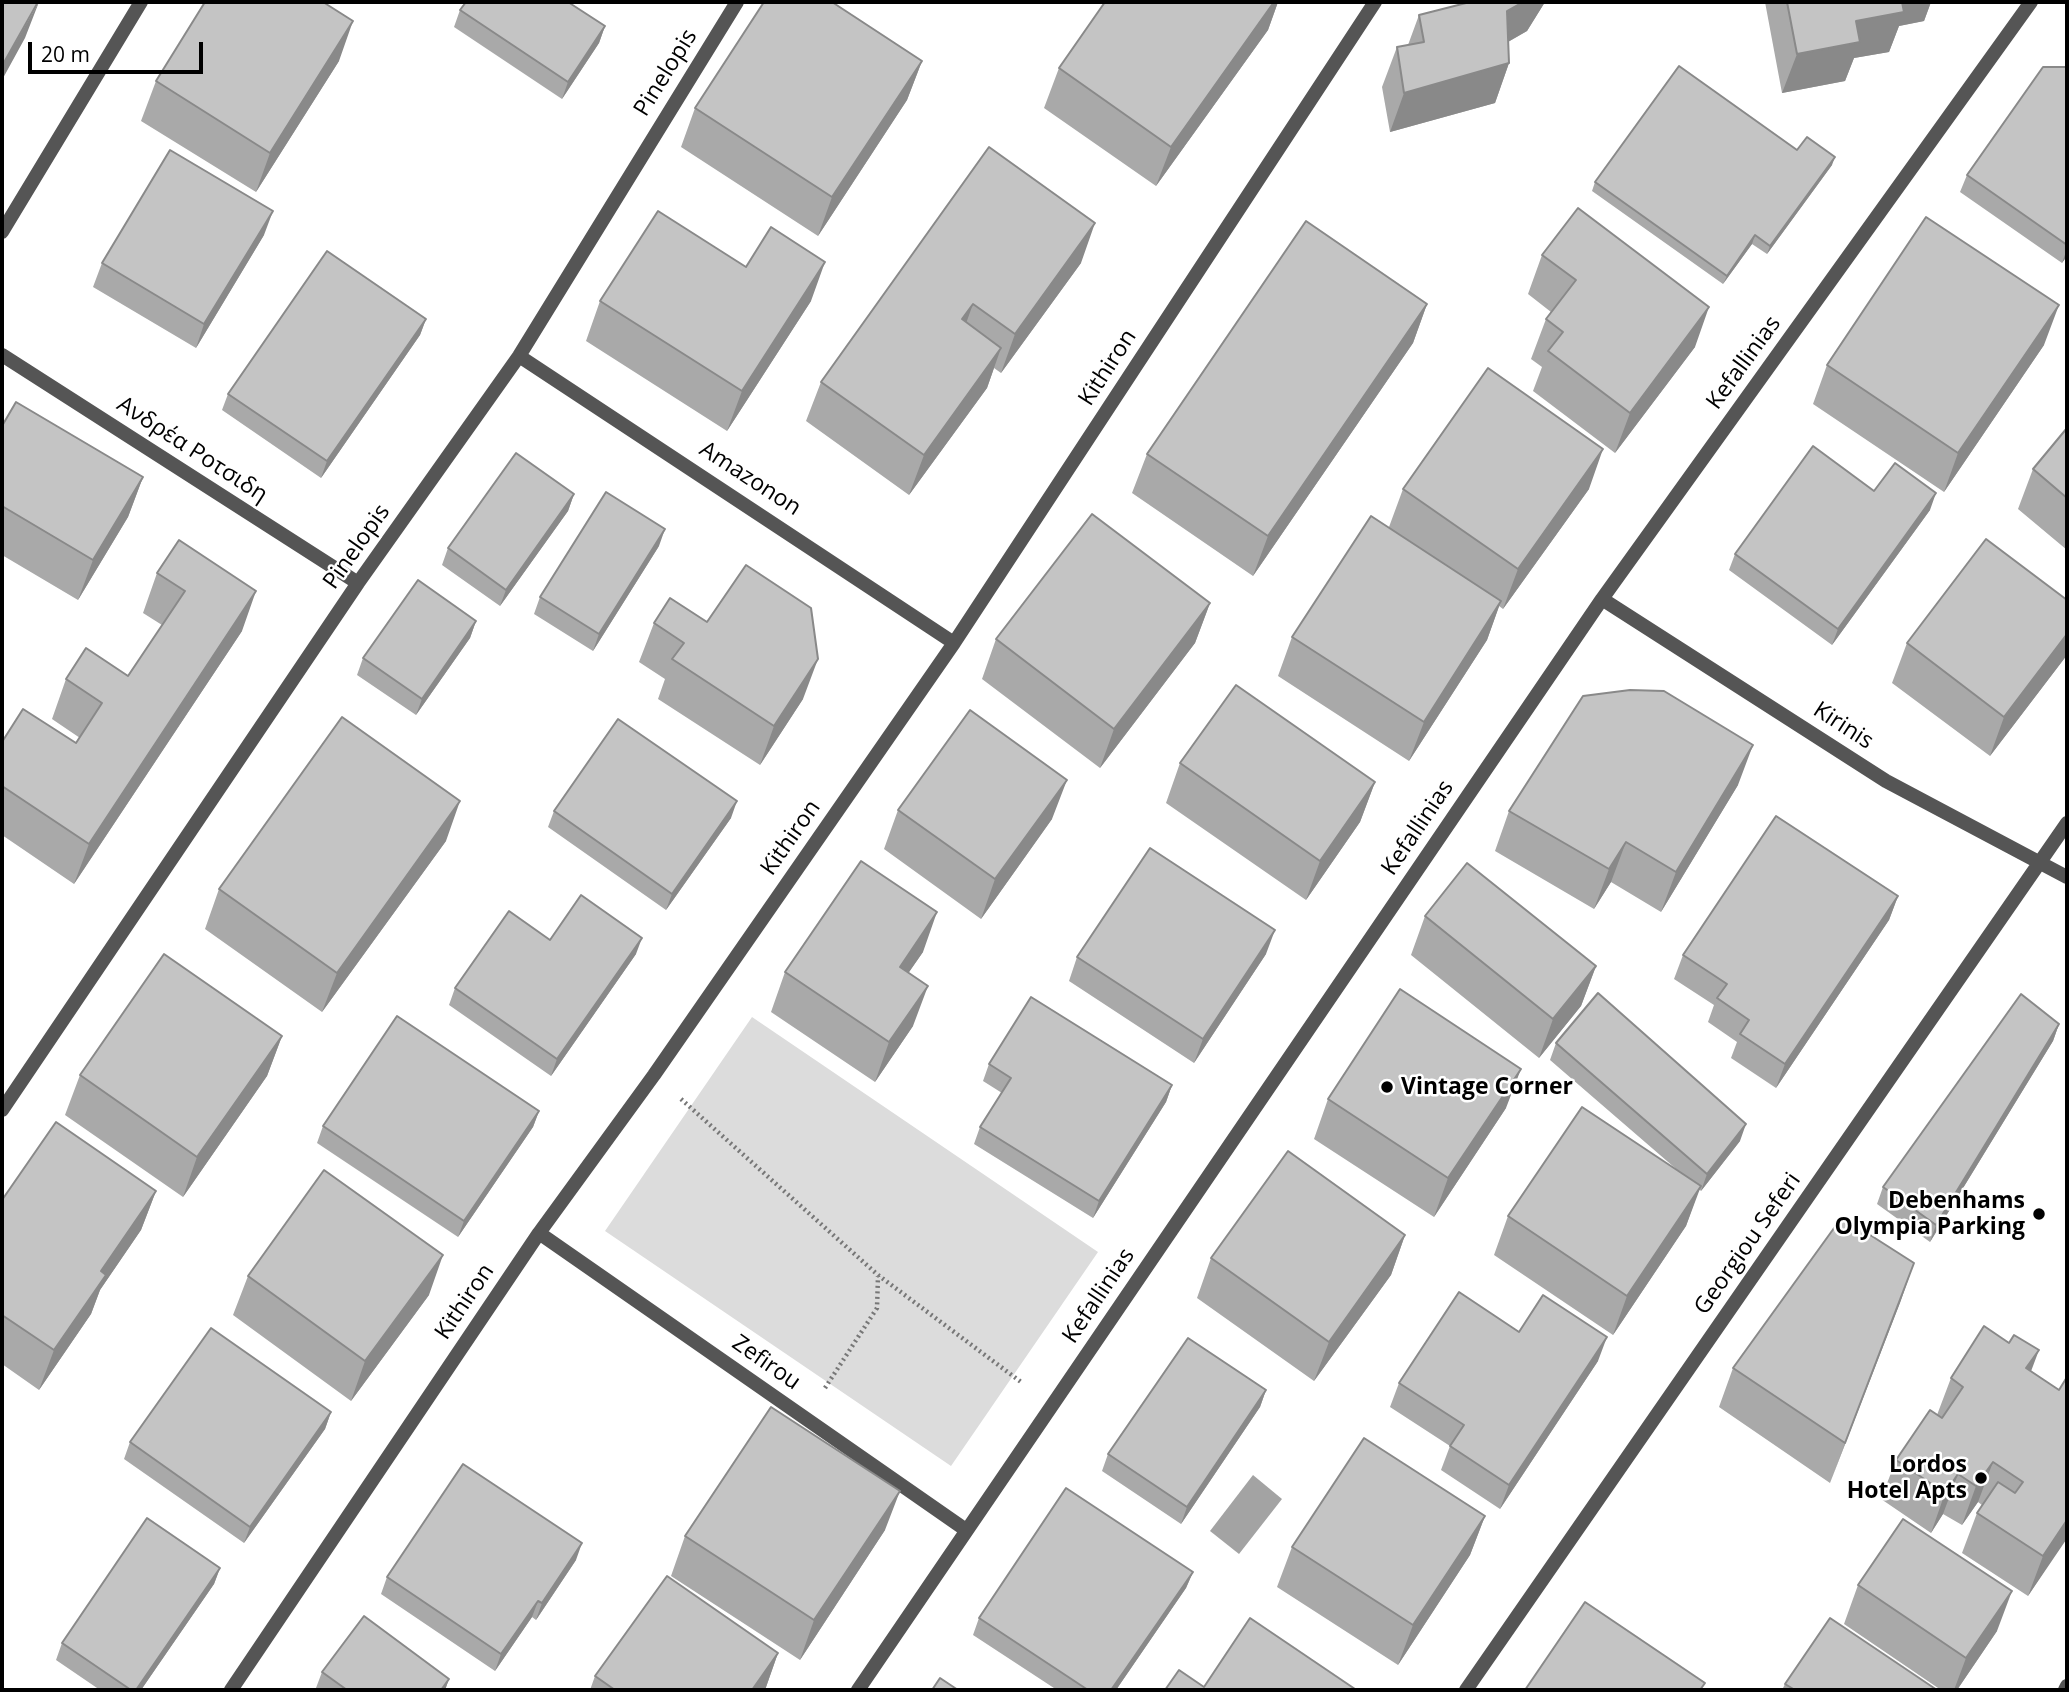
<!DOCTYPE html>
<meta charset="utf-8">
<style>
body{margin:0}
#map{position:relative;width:2069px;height:1692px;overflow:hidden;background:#fff;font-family:"Open Sans",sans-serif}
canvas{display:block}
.frame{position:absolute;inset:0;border:4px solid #000;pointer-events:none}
.scale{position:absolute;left:28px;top:42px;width:175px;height:32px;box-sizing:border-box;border:4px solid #000;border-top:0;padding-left:9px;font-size:21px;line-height:24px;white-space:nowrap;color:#000;-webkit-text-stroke:5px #fff;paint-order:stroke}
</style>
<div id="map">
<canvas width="2069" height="1692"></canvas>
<div class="frame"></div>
<div class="scale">20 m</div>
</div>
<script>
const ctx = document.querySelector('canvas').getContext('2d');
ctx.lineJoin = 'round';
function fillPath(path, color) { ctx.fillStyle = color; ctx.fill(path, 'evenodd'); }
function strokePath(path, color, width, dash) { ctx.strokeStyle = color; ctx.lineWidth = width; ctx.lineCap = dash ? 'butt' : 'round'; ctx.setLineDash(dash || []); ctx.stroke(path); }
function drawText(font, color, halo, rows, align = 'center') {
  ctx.font = font + ' "Open Sans",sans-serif'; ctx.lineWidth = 5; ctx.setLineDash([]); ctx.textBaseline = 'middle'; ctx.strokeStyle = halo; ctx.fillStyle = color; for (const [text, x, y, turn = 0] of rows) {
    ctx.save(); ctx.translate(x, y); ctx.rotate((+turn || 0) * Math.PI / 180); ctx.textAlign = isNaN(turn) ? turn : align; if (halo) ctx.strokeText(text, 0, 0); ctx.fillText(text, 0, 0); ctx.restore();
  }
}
fillPath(new Path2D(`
 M752,1017L1098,1252L951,1466L605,1231Z`), '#dcdcdc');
fillPath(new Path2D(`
 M1253,1475L1282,1499L1239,1554L1210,1531Z`), '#a3a3a3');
strokePath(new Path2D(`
 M681,1099L878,1275L1021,1382
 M825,1388L877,1308L878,1276`), '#777', 4.5, [2, 3.5]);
strokePath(new Path2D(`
 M2,232L141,2
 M2,355L358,583
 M519,356L954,643
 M1602,599L1886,781L2067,877
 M2,1110L358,583L519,356L737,2
 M539,1233L966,1530
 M231,1690L539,1233L654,1075L954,643L1375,2
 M858,1690L1602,599L2031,2
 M1466,1690L2067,823
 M2065,1690L2067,1686`), '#555', 14);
fillPath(new Path2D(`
 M1105,2H1278L1268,30L1156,186L1044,108L1059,68Z
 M1470,2H1545L1527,31L1508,42L1509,63L1495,103L1390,132L1382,87L1397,47L1408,45L1419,15Z
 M1765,2H1931L1924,21L1899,26L1889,52L1854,58L1845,81L1782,93Z
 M460,10L605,26L599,43L562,99L454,27Z
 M339,61L256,192L141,121L156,81Z
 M922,61L907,100L818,236L681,147L695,108Z
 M2067,67V256L2062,263L1960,192L1967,175Z
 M989,147L1081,263L1001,373L994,368L987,388L909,495L806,421L821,382Z
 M1797,150L1832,165L1767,254L1752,244L1723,284L1592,191L1595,182Z
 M264,235L196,348L93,287L102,263Z
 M1542,255L1695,347L1615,453L1533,391L1542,367L1531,359L1546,319L1551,312L1528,294Z
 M746,267L811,301L727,431L586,341L600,301Z
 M1427,304L1413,343L1253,576L1132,493L1147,454Z
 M426,319L420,335L321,478L222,410L228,394Z
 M2044,345L1944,492L1813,404L1827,365Z
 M2,426L143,477L128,517L78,600L2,555Z
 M2067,428V550L2018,509L2033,469Z
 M1403,489H1589L1503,609L1499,606L1487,640L1409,761L1278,676L1292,637L1389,527Z
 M1874,491L1930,510L1832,645L1729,570L1735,554Z
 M574,494L568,511L500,606L442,565L448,548Z
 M179,540L242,631L74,884L2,835V742L76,743L80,738L52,719L66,679L128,676L162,625L143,613L157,573Z
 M659,546L593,651L534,614L540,597Z
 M2067,600V655L1990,756L1892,683L1907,643Z
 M1210,603L1195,643L1100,768L982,679L996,639Z
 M476,621L470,638L416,715L357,675L363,658Z
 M654,623L803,699L760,765L658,699L665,679L639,662Z
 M1180,763L1375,782L1360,822L1306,900L1166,803Z
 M1738,785L1661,912L1611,882L1594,909L1495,851L1509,811Z
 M898,810L1052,819L981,919L884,849Z
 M554,811L731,818L666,910L548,827Z
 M446,841L322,1012L205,929L219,889Z
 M1898,896L1889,920L1776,1088L1731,1058L1737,1042L1708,1022L1714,1005L1674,979L1683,955Z
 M1425,916L1596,966L1581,1006L1539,1058L1411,955Z
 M550,940L636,954L551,1076L449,1005L455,988Z
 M923,952L908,973L913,1026L875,1082L771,1012L785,972Z
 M1266,954L1194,1063L1069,981L1077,957Z
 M2059,1024L2053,1041L1930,1242L1877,1204L1883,1187Z
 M282,1036L267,1076L183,1197L65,1115L80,1075Z
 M1556,1043L1740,1141L1701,1191L1699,1189L1686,1226L1613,1335L1494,1255L1508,1216L1682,1174L1550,1060Z
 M989,1064L1172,1085L1166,1102L1093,1218L974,1144L980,1127L1002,1093L983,1081Z
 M1328,1099L1506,1108L1434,1217L1314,1139Z
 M539,1111L533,1127L458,1237L317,1143L323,1126Z
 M156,1191L141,1230L100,1290L91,1314L39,1390L2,1364V1200Z
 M1405,1235L1391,1275L1314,1381L1197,1298L1211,1258Z
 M1914,1263L1830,1483L1719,1407L1733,1368Z
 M248,1276L429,1295L351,1401L233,1315Z
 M1519,1332L1598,1361L1500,1509L1441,1470L1450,1446L1390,1407L1399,1383Z
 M2031,1371L2059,1390L2067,1377V1536L2028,1596L1962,1553L1977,1513L1982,1505L1978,1502L1962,1525L1943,1514L1931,1533L1881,1499L1896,1460L1937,1415L1951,1378Z
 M1266,1390L1260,1407L1181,1524L1102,1471L1108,1454Z
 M331,1412L325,1429L244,1543L124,1459L130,1442Z
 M1485,1516L1470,1555L1398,1665L1277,1587L1292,1547Z
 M885,1530L800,1660L671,1576L685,1536Z
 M576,1560L536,1620L532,1617L495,1671L381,1594L387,1577Z
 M220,1568L214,1584L141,1690H100L56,1660L62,1643Z
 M1193,1572L1186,1588L1116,1690H1057L973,1635L979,1618Z
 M1858,1585L1997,1631L1957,1690H1941L1844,1624Z
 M778,1653L765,1690H590L595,1676Z
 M322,1672L449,1679L445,1690H319L316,1688Z
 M1785,1684L1937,1690H1782Z`), '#a9a9a9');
fillPath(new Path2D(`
 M39,2L25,38L2,80V66Z
 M1274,2H1278L1268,30L1156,186L1171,147Z
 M1523,2H1545L1527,31L1492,51L1507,11Z
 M1895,2H1931L1924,21L1899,26L1889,52L1854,58L1845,81L1782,93L1797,54L1856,21Z
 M353,21L339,61L256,192L270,153Z
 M605,26L599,43L562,99L568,82Z
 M922,61L907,100L818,236L832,197Z
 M1509,63L1495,103L1390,132L1404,93Z
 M1835,157L1832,165L1767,254L1770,246Z
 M273,211L264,235L196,348L204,324Z
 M1095,223L1081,263L1001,373L1015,334Z
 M1755,235L1752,244L1723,284L1727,276Z
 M2067,249V256L2062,263Z
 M825,262L811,301L727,431L742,391Z
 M973,304L959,343L962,319Z
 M1427,304L1413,343L1253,576L1268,536Z
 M2059,305L2044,345L1944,492L1958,453Z
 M1709,307L1695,347L1615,453L1630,413Z
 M426,319L420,335L321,478L327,461Z
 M1001,348L987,388L909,495L924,455Z
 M1603,449L1589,489L1503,609L1518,569Z
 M143,477L128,517L78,600L93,560Z
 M1936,493L1930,510L1832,645L1838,629Z
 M574,494L568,511L500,606L506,590Z
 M665,529L659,546L593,651L599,634Z
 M256,591L242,631L74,884L89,844Z
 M1501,601L1487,640L1409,761L1424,722Z
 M1210,603L1195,643L1100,768L1114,729Z
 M476,621L470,638L416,715L422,699Z
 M2067,634V655L1990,756L2004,717Z
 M818,659L803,699L760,765L774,726Z
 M1753,745L1738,785L1661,912L1676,872Z
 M1067,780L1052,819L981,919L995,879Z
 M1375,782L1360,822L1306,900L1320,861Z
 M460,801L446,841L322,1012L337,973Z
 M737,801L731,818L666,910L672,894Z
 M1626,842L1611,882L1594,909L1609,869Z
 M1898,896L1889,920L1776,1088L1785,1064Z
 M937,912L923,952L885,1007L900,967Z
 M1275,930L1266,954L1194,1063L1203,1039Z
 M642,938L636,954L551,1076L557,1059Z
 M1596,966L1581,1006L1539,1058L1553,1019Z
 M928,986L913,1026L875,1082L889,1042Z
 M2059,1024L2053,1041L1930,1242L1936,1225Z
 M282,1036L267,1076L183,1197L197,1157Z
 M1521,1069L1506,1108L1434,1217L1448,1178Z
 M1172,1085L1166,1102L1093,1218L1099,1201Z
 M539,1111L533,1127L458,1237L464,1221Z
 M1746,1124L1740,1141L1701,1191L1707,1174Z
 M1701,1186L1686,1226L1613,1335L1627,1296Z
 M156,1191L141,1230L100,1290L91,1314L39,1390L54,1350L101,1271Z
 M1405,1235L1391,1275L1314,1381L1329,1342Z
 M443,1255L429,1295L351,1401L365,1361Z
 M1914,1263L1900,1303L1830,1483L1845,1443Z
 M1607,1337L1598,1361L1500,1509L1509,1485Z
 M2039,1350L2024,1390L2026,1368Z
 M1266,1390L1260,1407L1181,1524L1187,1507Z
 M331,1412L325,1429L244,1543L250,1527Z
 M1993,1462L1978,1502L1962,1525L1976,1486Z
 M1958,1474L1943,1514L1931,1533L1945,1493Z
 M900,1491L885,1530L800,1660L814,1620Z
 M1485,1516L1470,1555L1398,1665L1413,1625Z
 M2067,1520V1536L2066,1540L2028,1596L2043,1556Z
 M582,1543L576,1560L536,1620L542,1603Z
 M220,1568L214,1584L141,1690H136Z
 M1193,1572L1186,1588L1116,1690H1111Z
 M2012,1591L1997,1631L1957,1690H1954L1966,1658Z
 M538,1601L532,1617L495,1671L501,1654Z
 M778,1653L765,1690H752Z
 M449,1679L445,1690H441Z`), '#898989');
const building = new Path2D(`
 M2,2H38L2,66Z
 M205,2H323L353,21L270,153L156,81Z
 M466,2H568L605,26L568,82L460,10Z
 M764,2H832L922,61L832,197L695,108Z
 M1105,2H1274L1171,147L1059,68Z
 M1470,2H1523L1507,11L1509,63L1404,93L1397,47L1424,42L1419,15Z
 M1787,2H1902L1904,12L1856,21L1860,42L1797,54Z
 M1679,66L1797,150L1807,137L1835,157L1770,246L1755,235L1727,276L1595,182Z
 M2043,67H2067V245L1967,175Z
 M989,147L1095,223L1015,334L973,304L962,319L1001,348L924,455L821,382Z
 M170,150L273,211L204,324L102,263Z
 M1578,208L1709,307L1630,413L1548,351L1563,332L1546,319L1576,280L1542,255Z
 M658,211L746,267L771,227L825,262L742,391L600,301Z
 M1926,217L2059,305L1958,453L1827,365Z
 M1306,221L1427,304L1268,536L1147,454Z
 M327,251L426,319L327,461L228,394Z
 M1488,368L1603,449L1518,569L1403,489Z
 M16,402L143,477L93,560L2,506V426Z
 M2067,428V498L2033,469Z
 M1813,446L1874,491L1895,463L1936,493L1838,629L1735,554Z
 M516,453L574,494L506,590L448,548Z
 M606,492L665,529L599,634L540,597Z
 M1092,514L1210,603L1114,729L996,639Z
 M1371,516L1501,601L1424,722L1292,637Z
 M1986,539L2067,600V634L2004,717L1907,643Z
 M179,540L256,591L89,844L2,786V742L23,709L76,743L102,703L66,679L86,648L128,676L185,591L157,573Z
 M746,565L811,608L818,659L774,726L672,659L684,643L654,623L670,598L707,622Z
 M418,580L476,621L422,699L363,658Z
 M1236,685L1375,782L1320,861L1180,763Z
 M1630,690L1664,691L1753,745L1676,872L1626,842L1609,869L1509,811L1583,696Z
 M970,710L1067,780L995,879L898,810Z
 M342,717L460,801L337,973L219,889Z
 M618,719L737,801L672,894L554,811Z
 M1776,816L1898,896L1785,1064L1740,1034L1749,1020L1717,998L1727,984L1683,955Z
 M1150,848L1275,930L1203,1039L1077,957Z
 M861,861L937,912L900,967L928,986L889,1042L785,972Z
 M1467,863L1596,966L1553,1019L1425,916Z
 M581,895L642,938L557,1059L455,988L509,911L550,940Z
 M164,954L282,1036L197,1157L80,1075Z
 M1400,989L1521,1069L1448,1178L1328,1099Z
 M1598,993L1746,1124L1707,1174L1556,1043Z
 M2021,994L2059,1024L1936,1225L1883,1187Z
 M1031,997L1172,1085L1099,1201L980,1127L1011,1078L989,1064Z
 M397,1016L539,1111L464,1221L323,1126Z
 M1582,1107L1701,1186L1627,1296L1508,1216Z
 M56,1122L156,1191L101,1271L106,1275L54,1350L2,1315V1200Z
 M1288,1151L1405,1235L1329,1342L1211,1258Z
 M324,1170L443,1255L365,1361L248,1276Z
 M1842,1217L1914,1263L1845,1443L1733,1368Z
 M1459,1292L1519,1332L1543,1295L1607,1337L1509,1485L1450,1446L1464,1425L1399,1383Z
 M1984,1326L2009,1343L2014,1335L2039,1350L2026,1368L2059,1390L2067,1377V1520L2043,1556L1977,1513L1998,1482L2015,1493L2023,1482L1993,1462L1976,1486L1958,1474L1945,1493L1896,1460L1930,1410L1942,1418L1963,1387L1951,1378Z
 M211,1328L331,1412L250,1527L130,1442Z
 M1188,1338L1266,1390L1187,1507L1108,1454Z
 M771,1407L900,1491L814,1620L685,1536Z
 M1364,1438L1485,1516L1413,1625L1292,1547Z
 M463,1464L582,1543L542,1603L538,1601L501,1654L387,1577Z
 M1066,1488L1193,1572L1111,1690H1088L979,1618Z
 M147,1518L220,1568L136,1690H131L62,1643Z
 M1903,1519L2012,1591L1966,1658L1858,1585Z
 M667,1576L778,1653L752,1690H615L595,1676Z
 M1585,1602L1705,1683L1700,1690H1525Z
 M364,1616L449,1679L441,1690H347L322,1672Z
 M1250,1618L1355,1689L1354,1690H1165L1179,1670L1204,1687Z
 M1830,1618L1937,1690H1795L1785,1684Z
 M940,1678L958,1690H932Z`);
fillPath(building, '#c4c4c4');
strokePath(building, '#898989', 2);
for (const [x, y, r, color] of [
 [1387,1087,7,"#000"],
 [2039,1214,7,"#000"],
 [1981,1478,7,"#000"]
]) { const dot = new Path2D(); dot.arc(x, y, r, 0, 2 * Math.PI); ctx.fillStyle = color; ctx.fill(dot); strokePath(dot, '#fff', 2.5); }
drawText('23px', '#000', '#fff', [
 ["Pinelopis",666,73,-58],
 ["Kefallinias",1744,363,-54],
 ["Kithiron",1108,368,-57],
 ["Ανδρέα Ροτσιδη",192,450,33],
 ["Amazonon",750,479,33],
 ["Pinelopis",357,547,-55],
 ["Kirinis",1843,726,33],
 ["Kefallinias",1418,828,-56],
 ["Kithiron",791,838,-55],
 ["Georgiou Seferi",1748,1244,-55],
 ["Kefallinias",1099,1296,-56],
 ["Kithiron",465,1302,-56],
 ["Zefirou",766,1363,35]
]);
drawText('bold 23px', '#000', '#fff', [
 ["Vintage Corner",1401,1087,"left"],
 ["Debenhams",2025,1201],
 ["Olympia Parking",2025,1227],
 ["Lordos",1967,1465],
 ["Hotel Apts",1967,1491]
], 'right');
</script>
